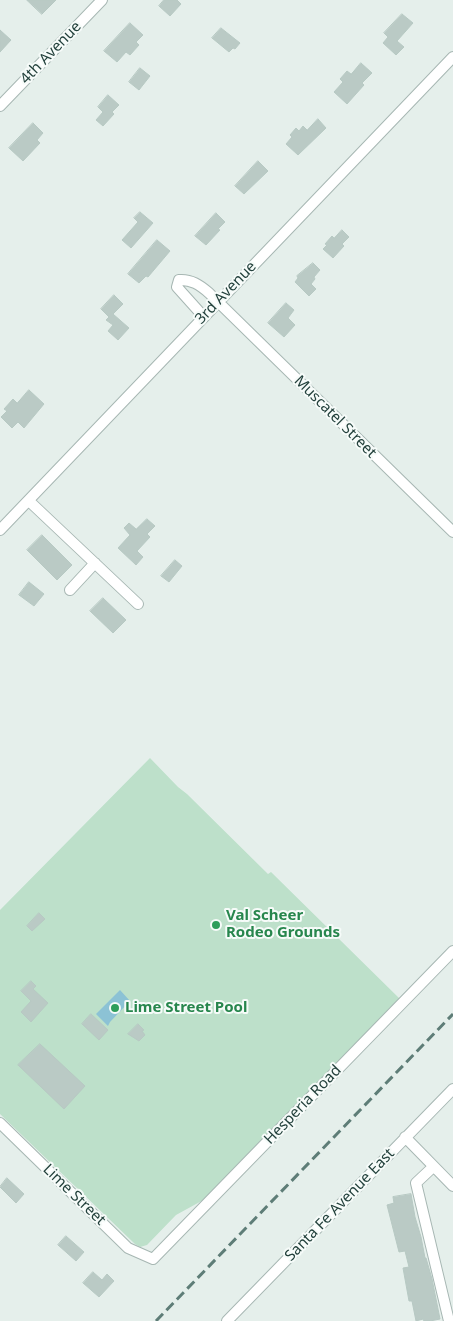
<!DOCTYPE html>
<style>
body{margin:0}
canvas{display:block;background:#e5efeb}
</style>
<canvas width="453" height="1321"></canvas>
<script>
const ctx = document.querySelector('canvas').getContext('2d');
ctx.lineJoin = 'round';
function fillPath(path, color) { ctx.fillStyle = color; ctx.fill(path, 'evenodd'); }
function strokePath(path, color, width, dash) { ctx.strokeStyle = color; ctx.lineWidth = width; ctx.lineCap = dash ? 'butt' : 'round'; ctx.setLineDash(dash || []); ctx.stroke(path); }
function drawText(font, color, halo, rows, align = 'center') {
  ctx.font = font + ' "Noto Sans",sans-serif'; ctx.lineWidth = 4; ctx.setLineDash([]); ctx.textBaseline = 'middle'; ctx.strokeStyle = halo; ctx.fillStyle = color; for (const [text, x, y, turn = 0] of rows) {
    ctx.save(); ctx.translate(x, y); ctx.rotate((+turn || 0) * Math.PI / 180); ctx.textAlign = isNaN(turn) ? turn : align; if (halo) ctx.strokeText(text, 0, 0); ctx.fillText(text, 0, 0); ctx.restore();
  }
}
fillPath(new Path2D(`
 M150,758L178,787L187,794L268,874L271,872L400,999L207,1198L176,1215L147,1245L140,1247L135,1244L0,1114V910Z`), '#bde0ca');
fillPath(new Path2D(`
 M120,990L130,1001L110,1022L108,1026L96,1014Z`), '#8cc2d5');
const building = new Path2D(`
 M27,0H56L42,14Z
 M164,0H177L181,4L170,16L159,6Z
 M402,14L413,23L397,41L404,47L396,55L383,43L388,37L384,33Z
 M130,23L143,35L136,42L139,45L130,55L126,52L117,62L104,51Z
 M221,28L240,43L235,49L233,48L229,52L212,38Z
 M0,30L11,40L0,52Z
 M361,63L372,73L362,83L364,85L347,104L334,92L343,82L340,79L347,71L351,74Z
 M140,68L150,76L139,90L129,82Z
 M108,95L119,105L112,112L114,114L103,126L96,120L103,112L98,107Z
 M318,119L326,128L298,155L286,144L292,137L290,135L296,128L299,131L303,126L307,130Z
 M33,123L43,133L37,140L40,143L23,161L9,148Z
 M258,161L268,171L244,194L235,186Z
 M140,212L153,223L131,248L122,240L138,222L134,218Z
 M216,213L225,222L218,229L220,230L206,245L195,236Z
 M342,230L349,237L342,244L344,246L333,258L323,249L327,245L325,244L332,236L334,238Z
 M157,240L170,251L148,277L146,276L139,283L128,274Z
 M313,263L320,270L314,277L315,279L311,284L316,289L309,296L295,282L298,278L297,276Z
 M114,295L123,304L113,314L129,328L118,340L108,331L113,325L106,320L109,317L101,309Z
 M286,303L294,310L288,318L295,325L284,337L268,323Z
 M29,390L44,404L24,428L18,422L12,428L1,417L7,411L4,409L13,399L17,403Z
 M147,519L155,526L147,534L150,537L137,551L143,557L136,565L118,548L130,535L124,528L129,523L136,529Z
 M42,535L72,565L57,580L27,550Z
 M175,560L182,566L169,582L161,576Z
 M29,582L44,594L34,606L19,595Z
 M103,598L126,620L113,633L90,611Z
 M39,913L45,919L32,931L27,926Z
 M31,981L36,986L33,989L48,1003L31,1022L21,1012L31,1001L21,991Z
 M91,1014L108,1030L99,1040L82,1024Z
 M138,1024L144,1030L142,1031L145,1035L139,1041L128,1034Z
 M40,1044L85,1086L64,1109L18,1065Z
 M7,1178L24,1194L16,1203L0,1187Z
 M411,1194L415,1217L421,1237L425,1258H426L432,1279L440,1319L430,1321H424L423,1319L416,1321L412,1301H409L403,1268L409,1267L405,1251L399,1252L387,1205L394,1203L393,1197Z
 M66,1236L84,1252L76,1261L58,1245Z
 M93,1272L102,1280L107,1274L114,1281L99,1297L83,1283Z`);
fillPath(building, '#bacac5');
strokePath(building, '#b7c9c3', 1);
const minor = new Path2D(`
 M0,106L102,0
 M203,316L177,287L179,280C191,279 200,285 209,293L453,532
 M29,501L138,604
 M0,530L453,57
 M70,590L95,563
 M0,1123L128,1248L153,1259L453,951
 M405,1137L453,1186
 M433,1167L416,1183L449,1321
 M227,1321L453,1089`);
strokePath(minor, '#a7b7b3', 12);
strokePath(minor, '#fff', 10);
strokePath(new Path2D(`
 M156,1321L453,1014`), '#5e7d77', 3, [10, 5]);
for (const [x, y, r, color] of [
 [216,925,5,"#2e9e5b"],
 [115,1008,5,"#2e9e5b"]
]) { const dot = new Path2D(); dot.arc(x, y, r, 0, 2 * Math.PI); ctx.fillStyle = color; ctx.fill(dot); strokePath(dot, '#f6fbf9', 2); }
drawText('15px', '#23413c', '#f6fbf9', [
 ["4th Avenue",51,53,-46],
 ["3rd Avenue",226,293,-46],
 ["Muscatel Street",335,417,45],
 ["Hesperia Road",303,1105,-46],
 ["Lime Street",74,1195,44],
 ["Santa Fe Avenue East",340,1205,-46]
]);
drawText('bold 15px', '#27864d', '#f6fbf9', [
 ["Val Scheer",226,916],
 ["Rodeo Grounds",226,933],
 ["Lime Street Pool",125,1008]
], 'left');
</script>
